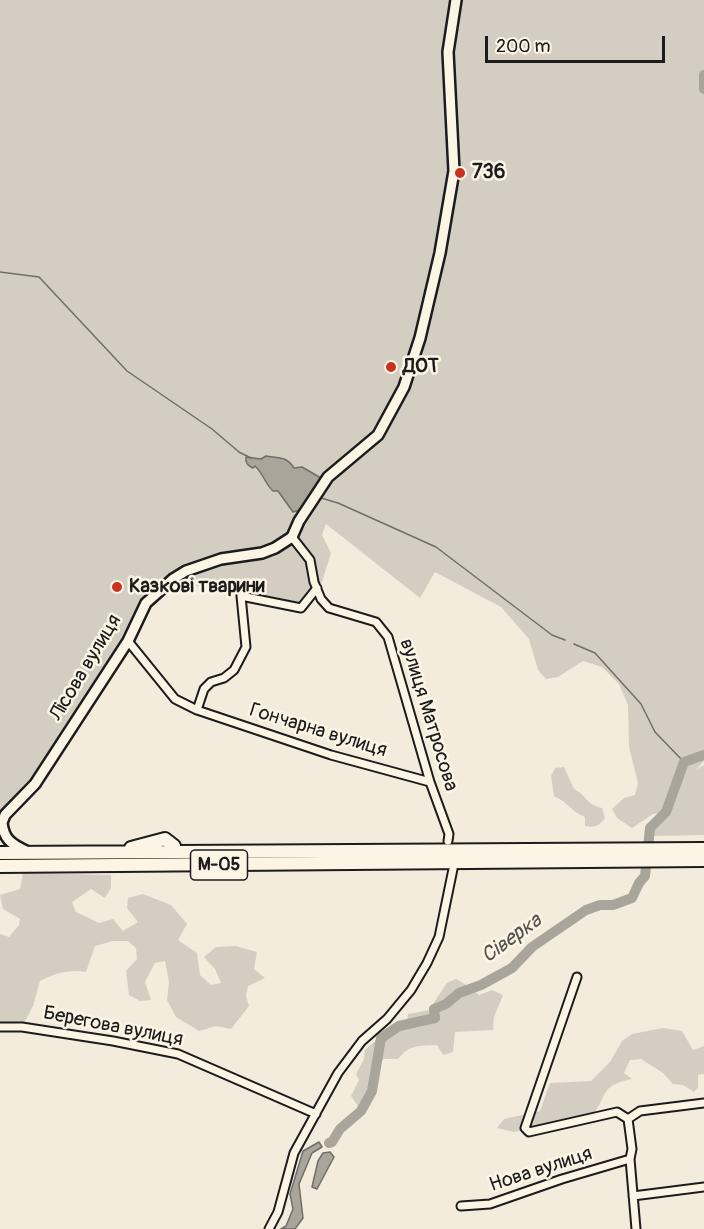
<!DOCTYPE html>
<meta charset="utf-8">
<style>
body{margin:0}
#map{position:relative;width:704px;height:1229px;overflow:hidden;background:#f3ecdd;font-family:Pangolin,sans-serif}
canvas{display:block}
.scale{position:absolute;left:485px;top:36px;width:180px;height:27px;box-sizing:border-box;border:3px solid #1c1c1c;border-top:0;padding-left:8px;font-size:18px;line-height:21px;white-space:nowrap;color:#1c1c1c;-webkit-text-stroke:4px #fcf5e5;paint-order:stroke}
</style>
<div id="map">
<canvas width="704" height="1229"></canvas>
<div class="scale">200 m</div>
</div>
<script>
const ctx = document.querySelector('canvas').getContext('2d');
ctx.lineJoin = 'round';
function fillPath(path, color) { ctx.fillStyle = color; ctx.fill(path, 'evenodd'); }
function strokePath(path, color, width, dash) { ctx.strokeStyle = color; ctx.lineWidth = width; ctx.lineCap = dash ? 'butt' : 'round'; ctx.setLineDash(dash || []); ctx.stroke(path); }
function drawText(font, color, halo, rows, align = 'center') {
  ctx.font = font + ' Pangolin,sans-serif'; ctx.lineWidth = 5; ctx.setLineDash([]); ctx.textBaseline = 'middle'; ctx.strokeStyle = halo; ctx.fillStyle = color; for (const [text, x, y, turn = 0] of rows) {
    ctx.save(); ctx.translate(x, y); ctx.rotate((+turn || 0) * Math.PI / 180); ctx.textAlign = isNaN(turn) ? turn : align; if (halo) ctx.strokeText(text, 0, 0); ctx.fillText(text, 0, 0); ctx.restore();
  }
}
fillPath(new Path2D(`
 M0,0H704V761L696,770L704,765V835L654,836L650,828L662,813L653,814L632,828L617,818L612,809L624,798L635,795L638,783L629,747L628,705L619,684L602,667L583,661L558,677L546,679L538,670L529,639L501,607L435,572L420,598L326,524L322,535L331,553L322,582L302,605L174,582L160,588L32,781L6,807L0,817Z
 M564,767L574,789C587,795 585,804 602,808L605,818C599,826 594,828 585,826V817C570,811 568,802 554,796L551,776L555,768Z
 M23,873L111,875V888L105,898L91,889L72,902L76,912L99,923L113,919L123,931L138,922L127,908L128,898L143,894L171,905L187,924L178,940L197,953L200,975L211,985L221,983L215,969L204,957L216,947L236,946L257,952L254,969L265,978L248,986L246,996L249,1006L231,1029L216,1026L199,1031L176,1017L167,1000L169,982L165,961L155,963L145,982L151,1000L140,1001L129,995L126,971L137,959L136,948L128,941H113L95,946L86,972C69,969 56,973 40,981L33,1006L22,1027H0V934L9,937L19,925L20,919L3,909L0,895L20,889Z
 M456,979L468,986L479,995L492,990L503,995L494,1017L493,1030L455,1032L453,1052L443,1055L437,1045C419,1046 410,1044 398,1059H384L373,1067L369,1087L358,1106L351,1096L359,1080L356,1074L364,1059L365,1050L392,1026L407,1021L408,1014L429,1010L447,983Z
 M663,1028L682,1031L693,1050L704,1046V1074L698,1075V1087L694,1092L683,1085L673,1084L663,1073L641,1059L630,1060L624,1073L632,1079C600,1086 609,1092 593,1115L514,1132L497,1128L504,1119L540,1111L550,1083L591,1081L610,1062L622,1041L632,1034Z`), '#d3cec1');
const water = new Path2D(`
 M266,456C278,458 287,456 294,468L302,467L321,478L300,510L293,512L278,491H273C265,484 263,473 255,466L253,468C248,466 245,463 246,457L261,459Z
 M319,1142L322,1147L312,1153L299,1184L303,1218L295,1229H281L286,1226L293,1209L290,1194L303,1151Z
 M330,1152L334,1157L317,1189L312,1187L318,1161L323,1153Z`);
fillPath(water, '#aaa59b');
strokePath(water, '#716e68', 1.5);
strokePath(new Path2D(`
 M0,272L39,277L127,371L212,429L239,452L251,458
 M321,498L338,503L436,547L552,635L565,640
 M574,644L595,653L641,704L655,732L684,762`), '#716e68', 1.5);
strokePath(new Path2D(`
 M704,75V89
 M329,1143L332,1142L340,1129L361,1111L372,1091L381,1038L399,1026L435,1018L434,1009L446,1004L459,993L481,985L512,968L532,947L586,910L600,905H613L632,898L639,883L645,876L650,828L666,812L684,762L704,755`), '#aaa59b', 10);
const street = new Path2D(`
 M292,537L310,560L314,582L321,599L329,608L376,622L388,637L430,782L449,834L448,841
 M128,641L175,699L197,710L331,755L430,782
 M197,710L204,689L211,682L224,678L234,670L246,647L241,596L301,608L317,588
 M577,977L525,1128L529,1132L617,1112L628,1119
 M0,1027H22L113,1041L178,1054L316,1114
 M633,1196L704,1187
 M461,1206L490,1204L562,1179L630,1159
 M269,1229L278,1212L294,1153L338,1073L362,1041L387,1019L411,990L427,963L439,937L453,869
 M636,1229L630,1159L632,1149L628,1119L640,1111L704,1103`);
const secondary = new Path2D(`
 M2,823C4,839 11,844 26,851
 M0,828L5,815L35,784L128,641L146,603L173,579L186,571L221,559L262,553L275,548L292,537L299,521L328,477L378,435L404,387L420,338L440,253L454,171L448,52L456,0`);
const highway = new Path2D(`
 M131,848L165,839L174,846L175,851
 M0,853L704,849
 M0,866L704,860`);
strokePath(street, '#1c1c1c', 11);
strokePath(secondary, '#1c1c1c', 14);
strokePath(highway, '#1c1c1c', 16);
strokePath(street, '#fcf5e5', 7);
strokePath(secondary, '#fcf5e5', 9);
strokePath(highway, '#fcf5e5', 12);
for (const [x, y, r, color] of [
 [460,173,6,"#c8321e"],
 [391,367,6,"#c8321e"],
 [117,587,6,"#c8321e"]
]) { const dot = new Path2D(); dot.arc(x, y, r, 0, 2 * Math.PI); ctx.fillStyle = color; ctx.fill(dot); strokePath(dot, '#fcf5e5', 2); }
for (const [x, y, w] of [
 [219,865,57]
]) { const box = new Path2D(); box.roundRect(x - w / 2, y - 15, w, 30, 4.5); ctx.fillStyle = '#fcf5e5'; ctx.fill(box); strokePath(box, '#1c1c1c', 1.5); }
drawText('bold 18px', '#1c1c1c', null, [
 ["М-05",219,865]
]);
drawText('bold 20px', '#1c1c1c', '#fcf5e5', [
 ["736",472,173],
 ["ДОТ",403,367],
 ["Казкові тварини",129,587]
], 'left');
drawText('20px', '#1c1c1c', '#fcf5e5', [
 ["Лісова вулиця",86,668,-59],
 ["вулиця Матросова",428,715,73],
 ["Гончарна вулиця",318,731,17],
 ["Берегова вулиця",113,1027,11],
 ["Нова вулиця",541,1170,-18]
]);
drawText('italic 21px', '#55534f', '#fcf5e5', [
 ["Сіверка",512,939,-36]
]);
</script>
